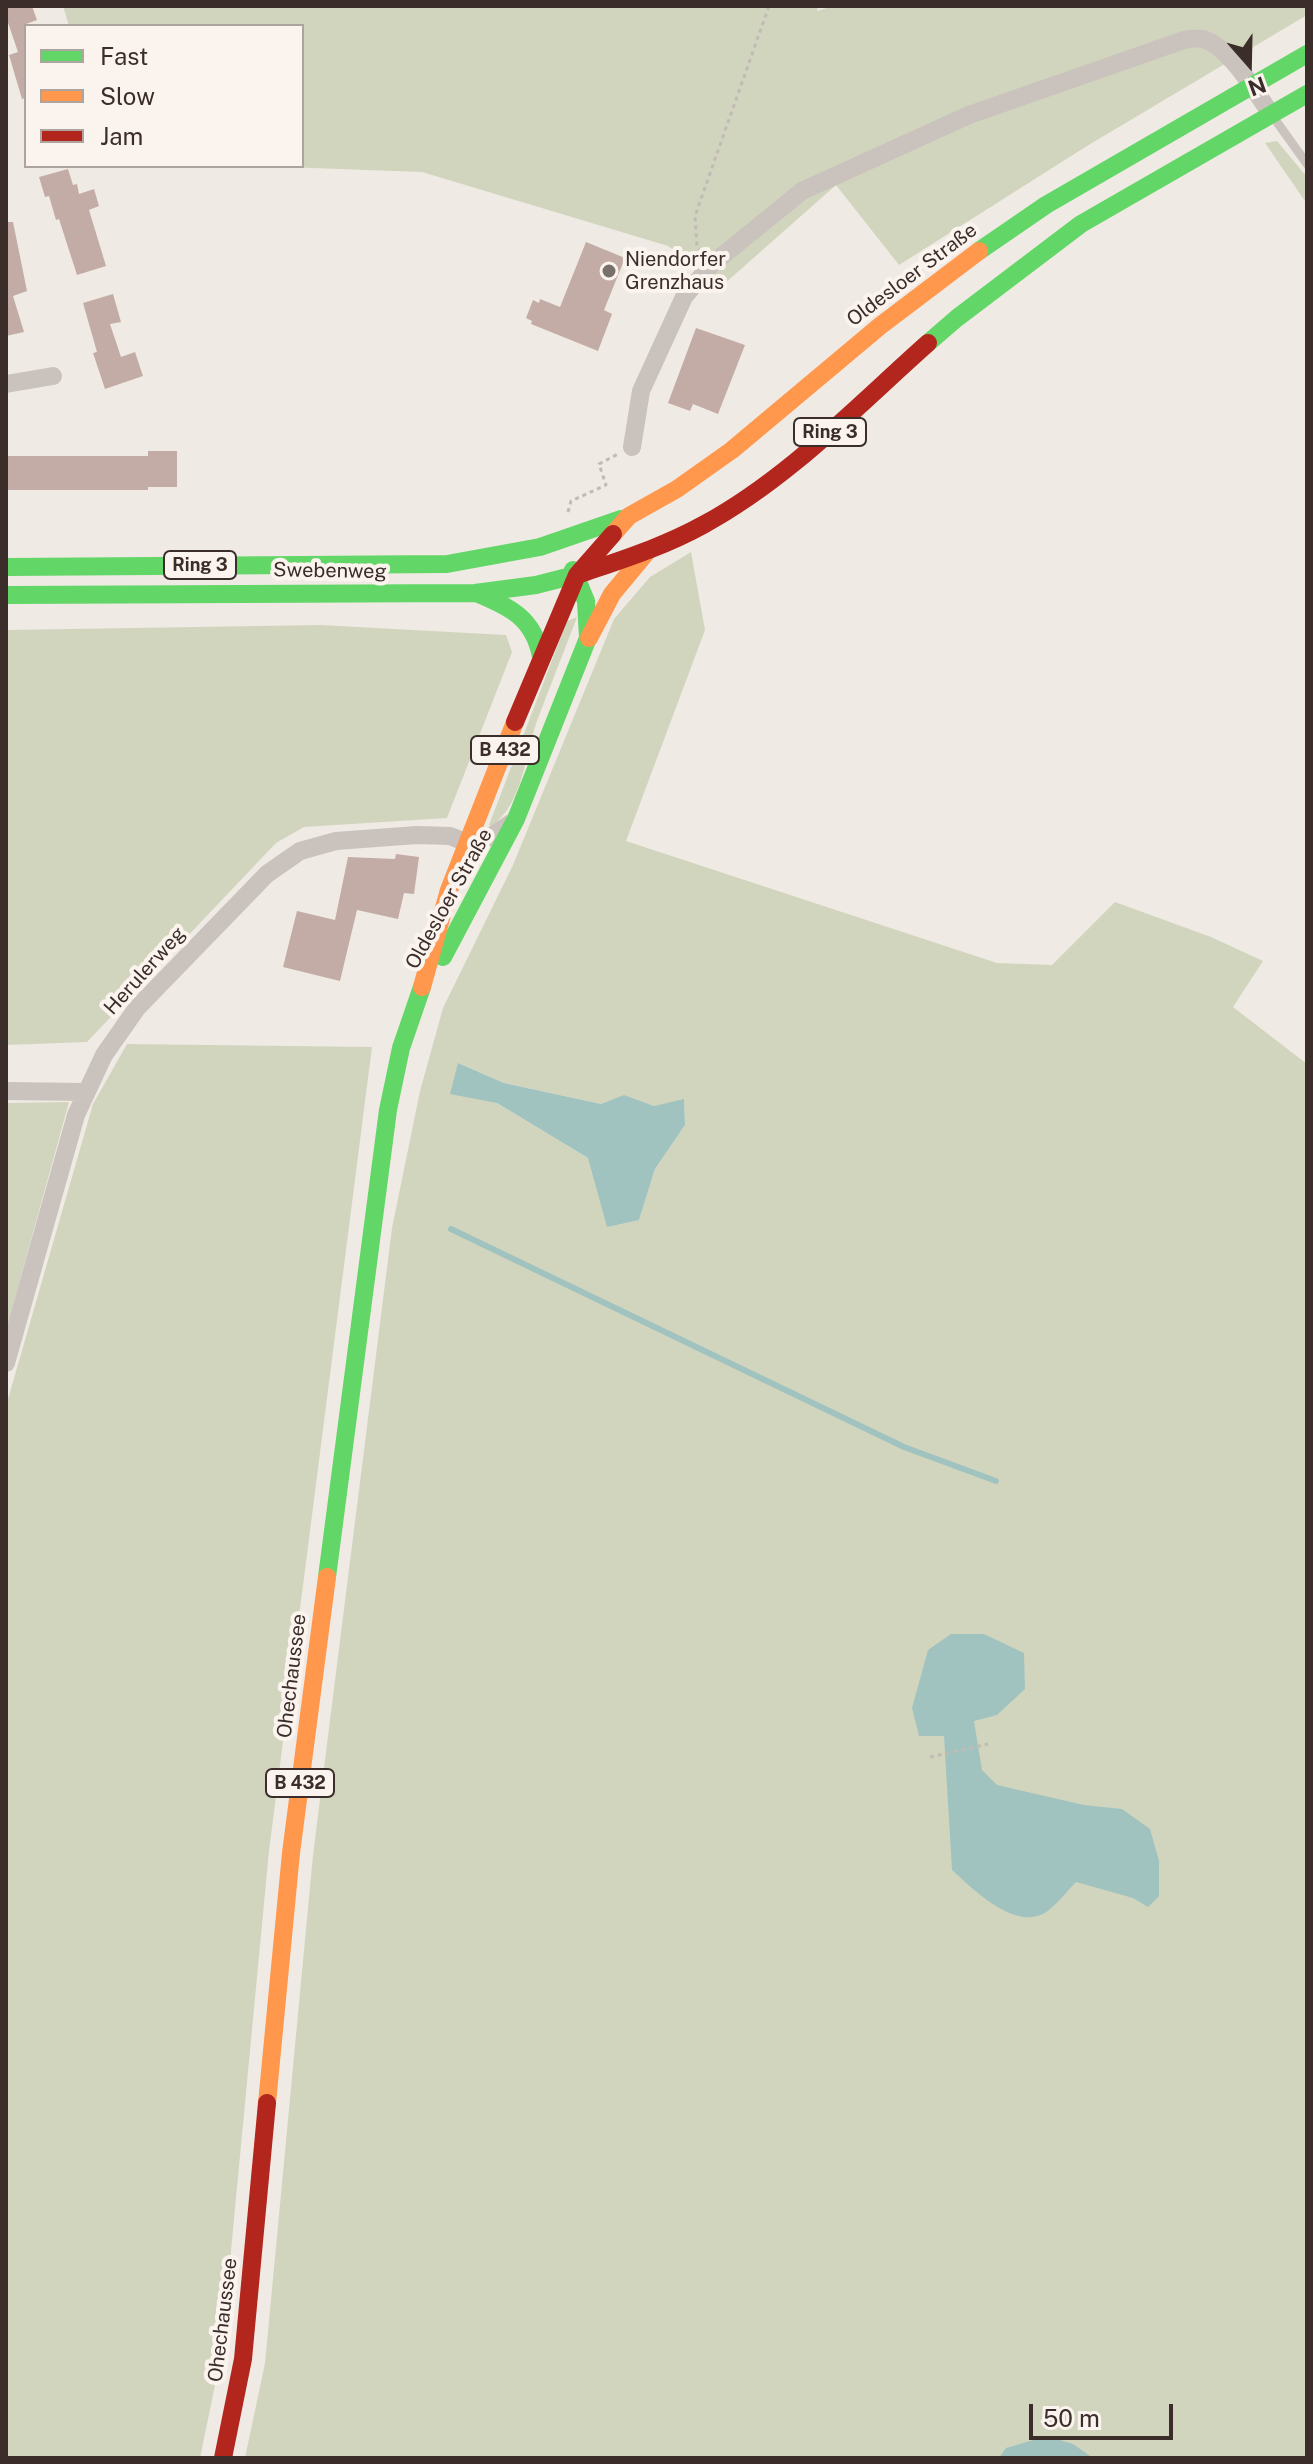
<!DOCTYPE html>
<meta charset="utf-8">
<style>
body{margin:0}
#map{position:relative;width:1313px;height:2464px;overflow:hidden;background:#f0eae4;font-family:"Public Sans",sans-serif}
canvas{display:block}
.frame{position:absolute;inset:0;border:8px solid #3b2e2a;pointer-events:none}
.legend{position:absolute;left:24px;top:24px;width:280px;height:144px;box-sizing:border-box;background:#fbf3ed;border:2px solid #aea49f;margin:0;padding:10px 14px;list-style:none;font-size:24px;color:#3b2e2a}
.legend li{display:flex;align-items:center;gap:16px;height:40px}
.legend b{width:40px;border:2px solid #aea49f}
.north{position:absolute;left:1209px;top:24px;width:80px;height:80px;-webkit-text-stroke:6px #fbf3ed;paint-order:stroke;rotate:160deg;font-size:22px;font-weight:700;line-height:32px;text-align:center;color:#3b2e2a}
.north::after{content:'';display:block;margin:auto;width:28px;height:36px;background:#3b2e2a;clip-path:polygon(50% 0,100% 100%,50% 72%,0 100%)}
.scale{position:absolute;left:1029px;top:2404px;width:144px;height:36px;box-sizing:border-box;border:4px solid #3b2e2a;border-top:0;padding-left:10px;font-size:24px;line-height:28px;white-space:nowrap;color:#3b2e2a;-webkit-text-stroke:6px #fbf3ed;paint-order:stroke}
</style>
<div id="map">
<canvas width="1313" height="2464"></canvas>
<div class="frame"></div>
<ul class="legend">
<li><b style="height:10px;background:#63d668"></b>Fast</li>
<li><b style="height:10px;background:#ff974d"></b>Slow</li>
<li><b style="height:10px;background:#b3261e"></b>Jam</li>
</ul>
<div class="north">N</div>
<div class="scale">50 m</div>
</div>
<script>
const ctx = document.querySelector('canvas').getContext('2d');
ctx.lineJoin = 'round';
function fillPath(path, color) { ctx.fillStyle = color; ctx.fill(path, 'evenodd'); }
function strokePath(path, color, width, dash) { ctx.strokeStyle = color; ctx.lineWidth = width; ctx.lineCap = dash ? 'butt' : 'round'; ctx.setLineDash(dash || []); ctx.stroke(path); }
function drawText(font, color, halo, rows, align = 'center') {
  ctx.font = font + ' "Public Sans",sans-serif'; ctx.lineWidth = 8; ctx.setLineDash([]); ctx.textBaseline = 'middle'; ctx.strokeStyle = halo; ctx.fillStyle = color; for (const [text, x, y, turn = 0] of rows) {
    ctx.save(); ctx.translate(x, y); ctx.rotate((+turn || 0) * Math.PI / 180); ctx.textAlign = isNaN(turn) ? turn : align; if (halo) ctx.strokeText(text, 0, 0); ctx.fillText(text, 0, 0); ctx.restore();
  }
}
fillPath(new Path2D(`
 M63,6H818L817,11L833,6H1307V15L1087,146L899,265L836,185L723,285L668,246L422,172L256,166H302V26H69Z
 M1277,141L1307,177V204L1265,143Z
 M691,552L705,630L626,841L997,963L1052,965L1115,902L1211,937L1263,961L1233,1007L1307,1064V2458H245L265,2363L313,1855L392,1228L420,1091L443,1008L513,865L614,619L650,577ZM458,1063L504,1083L601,1104L624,1096L654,1106L684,1100L685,1125L655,1169L639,1220L588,1158L497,1103Z
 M577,617C564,652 550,686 537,721C525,754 523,805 491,826L489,825L567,621Z
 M320,625L506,635L512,652L447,818L304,827L276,843L87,1042L6,1045V630Z
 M127,1044L372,1047L269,1851L221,2356L200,2458H6V1406L93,1104Z
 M69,1102L6,1331V1103Z`), '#d2d5be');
fillPath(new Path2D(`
 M458,1063L504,1083L601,1104L624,1095L654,1106L684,1099L685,1125L655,1169L639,1220L607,1227L588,1158L497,1103L450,1094Z
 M951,1634H984L1024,1653L1025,1689L997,1715L974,1721L982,1770L997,1785L1084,1805L1122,1809L1150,1829L1159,1861V1896L1148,1907L1133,1898L1076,1882C1067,1891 1059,1902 1049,1910C1018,1935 973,1889 952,1870L944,1736H919L912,1708L928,1650Z
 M1047,2436L1073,2444L1093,2458H999L1006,2448Z`), '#a0c3c0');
strokePath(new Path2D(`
 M451,1229L904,1447L996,1481`), '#a0c3c0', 6);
fillPath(new Path2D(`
 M6,6H32L37,20L26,24V98L22,99L9,55L18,52L6,17Z
 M68,169L73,185L77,184L79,194L94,189L99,206L89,210L106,266L77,275L59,219L56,220L49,196L45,197L39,177Z
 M6,222H13L27,291L13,296L24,332L6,336Z
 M586,242L625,258L604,310L612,314L598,351L531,324L532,321L526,318L533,300L539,303L540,299L560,307Z
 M113,294L121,322L110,324L121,357L135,352L143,376L105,389L93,353L97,352L83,303Z
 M696,328L745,345L718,414L693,404L690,411L668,403Z
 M148,451H177V487H148V490H6V456H148Z
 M396,854L419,857L414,894L404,893L398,919L357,910L340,981L283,967L297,911L335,920L348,857L395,859Z`), '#c3aca6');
strokePath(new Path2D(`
 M701,252L697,247L695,216L769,6
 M568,512L571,501L606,485L599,464L618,454
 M1306,1192H1307
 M930,1757L988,1744`), '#c2bab5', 3, [4, 4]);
strokePath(new Path2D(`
 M1274,118L1307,164`), '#c9c2bd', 9);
strokePath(new Path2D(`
 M6,384L53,376
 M632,447L641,391L684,297L711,265L802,191L969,115L1184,40C1190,39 1197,38 1203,39C1229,46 1256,93 1271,114
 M6,1091L86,1092
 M6,1363L76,1115L104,1055L137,1008L267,874L300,851L336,841L417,835L450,836L468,843L490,837L511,823`), '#c9c2bd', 18);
strokePath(new Path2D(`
 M979,251L1046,205L1307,54
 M928,343L957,318L1081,224L1307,94
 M6,567L447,564L540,547L621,519
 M476,593C510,607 534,618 541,657
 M6,595L475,593L536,585L583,573
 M443,957L516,819L588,638L586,601L573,570
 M327,1577L388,1110L401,1048L422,987`), '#63d668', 18);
strokePath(new Path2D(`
 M613,534L629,516L677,489L732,450L880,326L979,251
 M589,638L612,594L646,553
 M422,987L449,890L515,722
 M267,2103L291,1853L327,1577`), '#ff974d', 18);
strokePath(new Path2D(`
 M583,573C624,559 665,546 703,525C788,479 857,406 928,343
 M515,722L577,575L613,534
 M223,2458L243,2359L267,2103`), '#b3261e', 18);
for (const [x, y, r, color] of [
 [609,271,8,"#7a706b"]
]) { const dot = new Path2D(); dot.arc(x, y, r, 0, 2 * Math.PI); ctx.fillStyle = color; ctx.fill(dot); strokePath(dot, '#fbf3ed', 3); }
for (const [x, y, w] of [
 [830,432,72],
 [200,565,72],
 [505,750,68],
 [300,1783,68]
]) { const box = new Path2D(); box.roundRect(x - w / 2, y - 14, w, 28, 6); ctx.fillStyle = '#fbf3ed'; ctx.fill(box); strokePath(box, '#3b2e2a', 2); }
drawText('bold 18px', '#3b2e2a', null, [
 ["Ring 3",830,432],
 ["Ring 3",200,565],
 ["B 432",505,750],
 ["B 432",300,1783]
]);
drawText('20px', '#3b2e2a', '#fbf3ed', [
 ["Niendorfer",625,260],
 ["Grenzhaus",625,283]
], 'left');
drawText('20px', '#3b2e2a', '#fbf3ed', [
 ["Oldesloer Straße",912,275,-37],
 ["Swebenweg",330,571,1],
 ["Oldesloer Straße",449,899,-61],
 ["Herulerweg",145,971,-48],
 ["Ohechaussee",292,1676,-83],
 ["Ohechaussee",223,2320,-83]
]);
</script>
